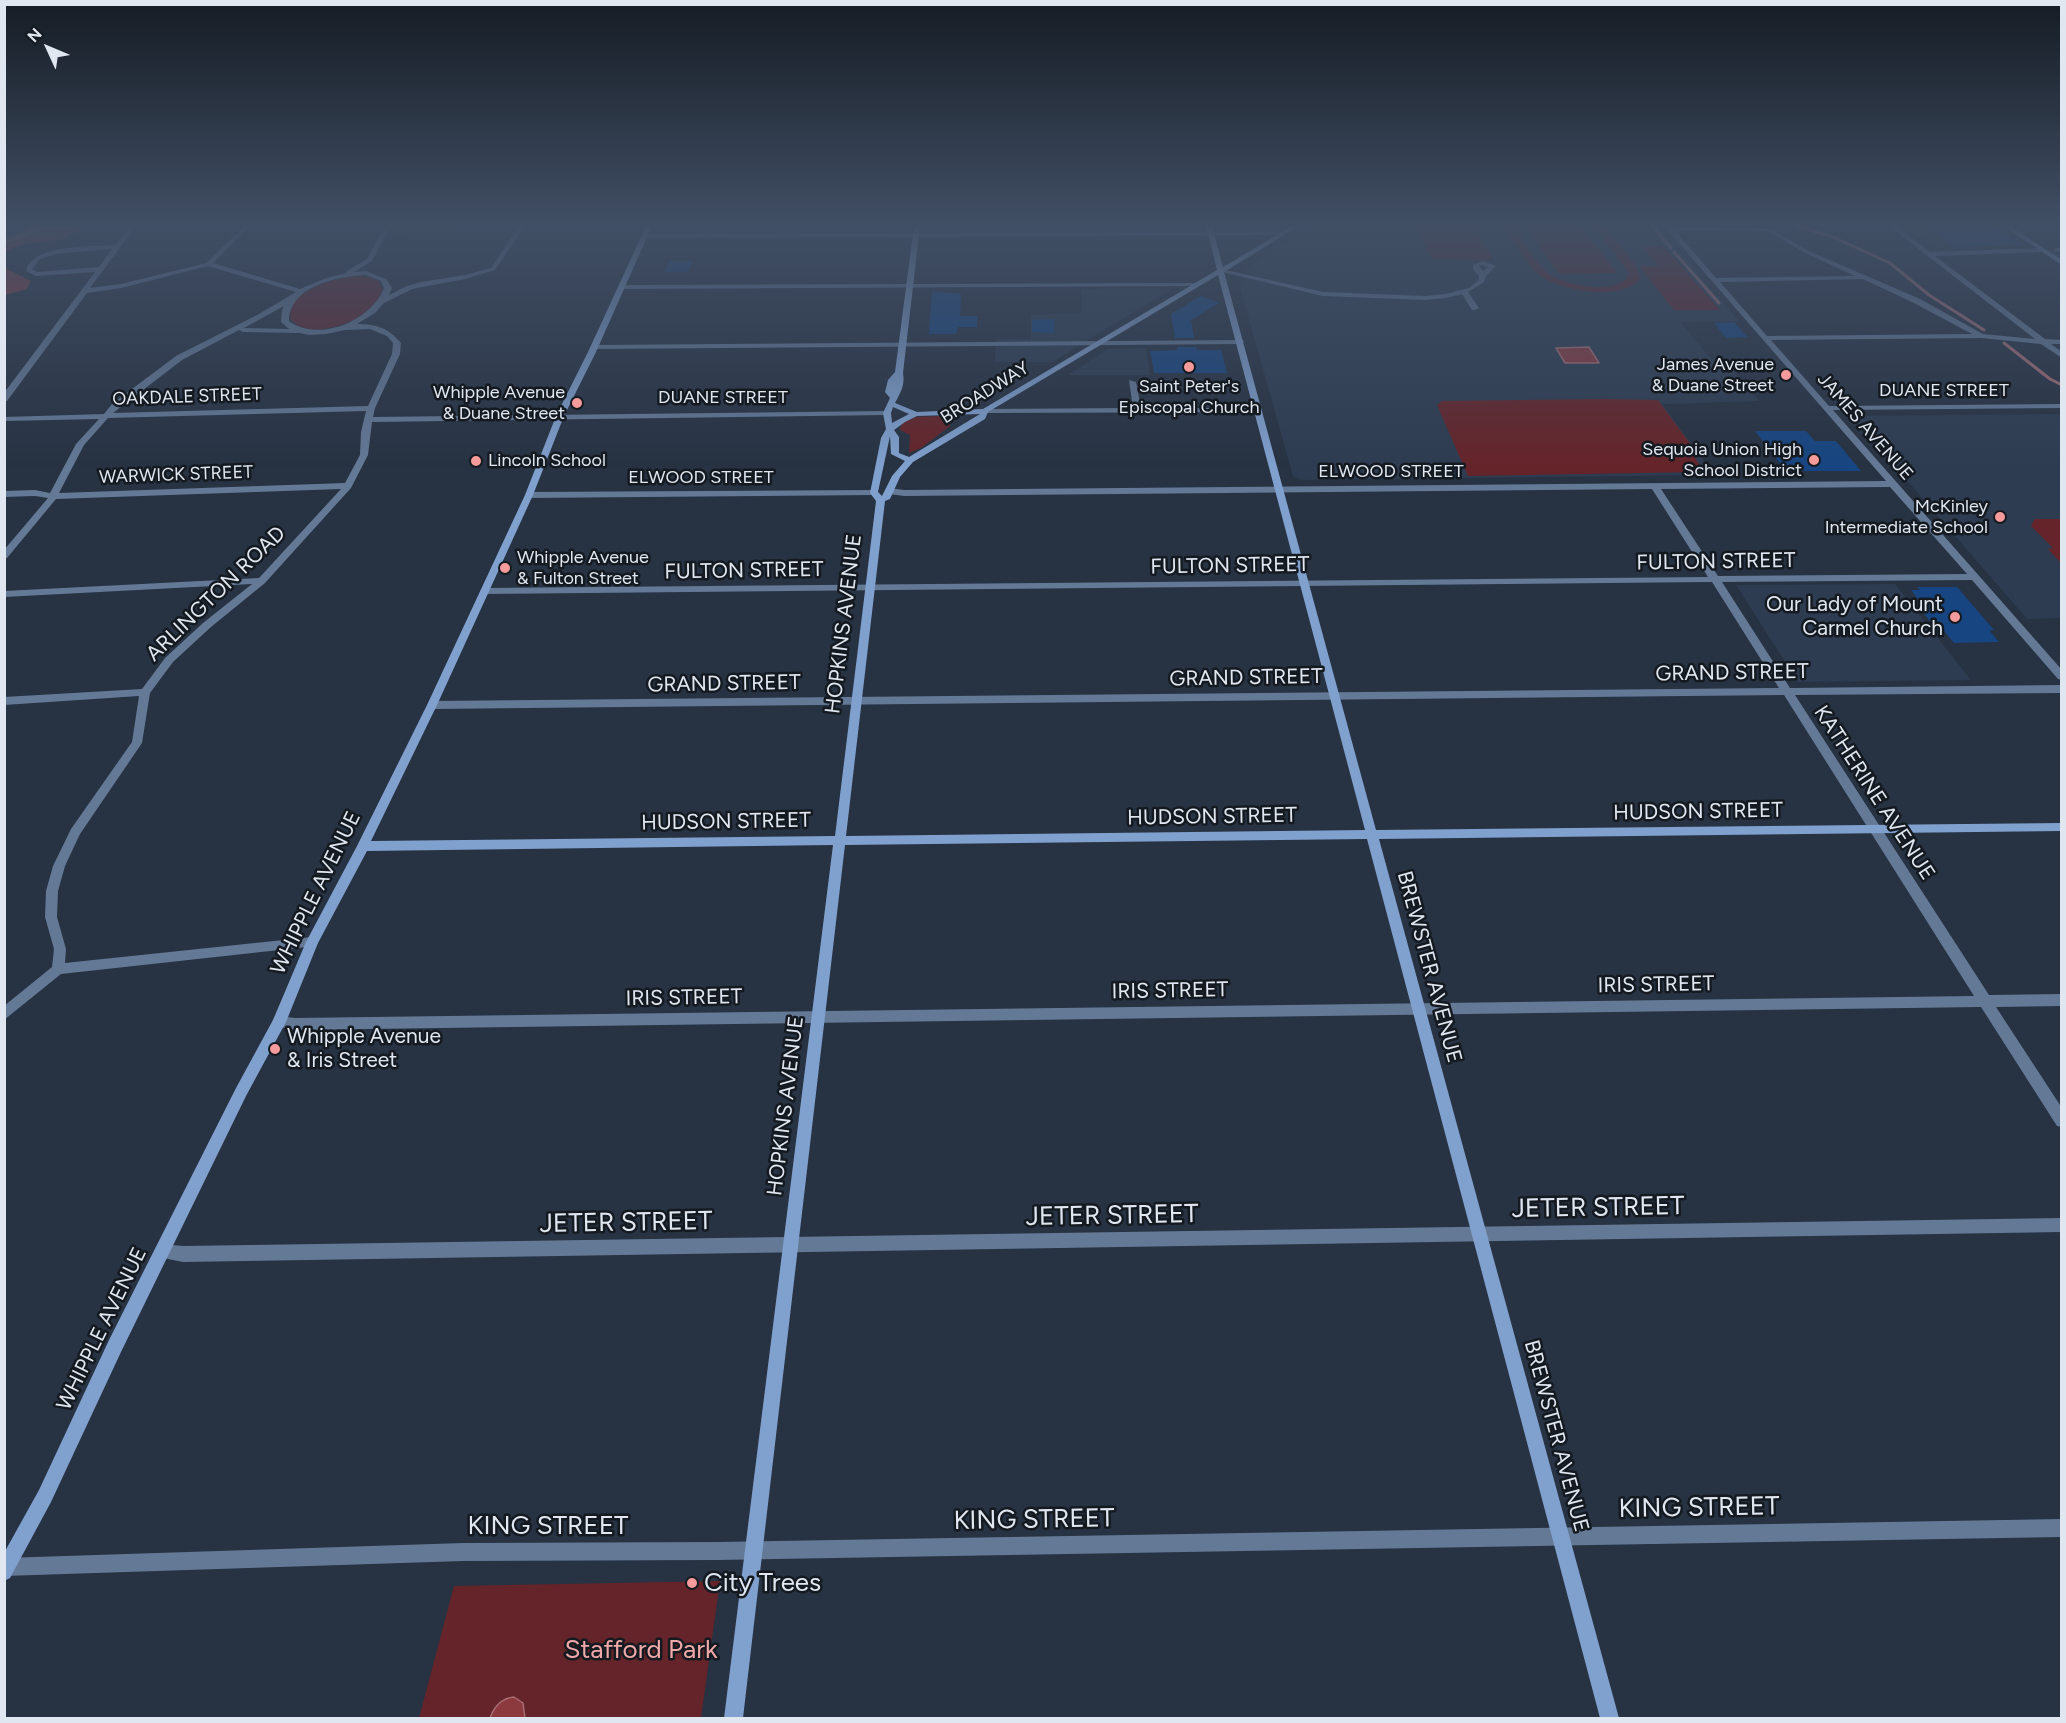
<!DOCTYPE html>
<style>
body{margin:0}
#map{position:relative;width:2066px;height:1723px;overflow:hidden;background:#273242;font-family:Figtree,sans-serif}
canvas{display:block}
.frame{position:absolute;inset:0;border:6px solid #e0e7f1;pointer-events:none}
.north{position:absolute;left:18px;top:18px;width:60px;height:60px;-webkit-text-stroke:4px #151a21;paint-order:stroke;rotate:314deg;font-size:16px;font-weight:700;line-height:24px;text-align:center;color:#e0e7f1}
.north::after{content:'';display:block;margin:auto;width:21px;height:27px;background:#e0e7f1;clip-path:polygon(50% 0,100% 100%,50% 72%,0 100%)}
</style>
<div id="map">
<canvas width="2066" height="1723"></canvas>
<div class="frame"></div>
<div class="north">N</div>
</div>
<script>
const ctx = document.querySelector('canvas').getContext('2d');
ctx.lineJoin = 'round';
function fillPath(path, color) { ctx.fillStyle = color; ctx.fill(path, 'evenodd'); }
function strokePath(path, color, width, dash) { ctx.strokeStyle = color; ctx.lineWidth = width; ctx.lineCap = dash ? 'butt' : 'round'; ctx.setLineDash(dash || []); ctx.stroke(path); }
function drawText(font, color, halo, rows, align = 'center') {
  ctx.font = font + ' Figtree,sans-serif'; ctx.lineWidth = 5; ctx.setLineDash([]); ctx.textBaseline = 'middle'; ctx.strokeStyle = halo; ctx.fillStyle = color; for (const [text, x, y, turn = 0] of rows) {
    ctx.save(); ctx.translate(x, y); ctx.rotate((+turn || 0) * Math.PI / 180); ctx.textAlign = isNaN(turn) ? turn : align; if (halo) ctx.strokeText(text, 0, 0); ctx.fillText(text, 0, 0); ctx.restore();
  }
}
fillPath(new Path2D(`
 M390,226H459L454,230L386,234Z
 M1314,226H1657L1739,321L1680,322L1711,359H1723L1759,401L1662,404L1714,475L1301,480L1293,476L1240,287L1244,273L1253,263Z
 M1903,226H2000L2030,246L1934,249Z
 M1173,288L1052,362H995L996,339H1031V315L1082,313L1081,289Z
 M1146,348L1150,375H1068L1108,349Z
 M2061,414V618L2027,619L1851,416Z
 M1895,584L1971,680L1798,682L1736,585Z`), '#2e3c51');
fillPath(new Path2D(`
 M1416,226H1474L1493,260L1432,259Z
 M1504,226H1514C1524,240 1534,261 1547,273C1562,285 1622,298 1629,273L1594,226H1604L1637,267L1640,278C1624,303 1555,291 1536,272C1523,259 1514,241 1504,226Z
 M1525,226H1581L1617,273L1559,274Z
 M1643,247H1664L1720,310H1674L1639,266H1658Z
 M363,276L379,281L382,289C377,318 313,344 291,320C286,289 340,276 363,276Z
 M1604,399L1658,400L1697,453L1692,454L1702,468L1699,472L1468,476L1437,405L1442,401Z
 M940,416L951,421L950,426L921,448L909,453L910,435L900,430L902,423L916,417Z
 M2035,519H2061V563L2048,549L2053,548L2031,526Z
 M720,1581L701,1718H419L454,1586Z`), '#652429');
fillPath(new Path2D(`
 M34,226H79L77,231L65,239L23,244L5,251V238Z
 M5,263L7,269L31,281L27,289L5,295Z`), '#8e3b40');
const water = new Path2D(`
 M1589,347L1599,363H1565L1556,348Z
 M514,1697L523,1703L525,1718H490C494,1707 501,1698 514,1697Z`);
fillPath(water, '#8d3a3f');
strokePath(water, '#a66e74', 1.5);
strokePath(new Path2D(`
 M1652,226L1671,248
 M1797,226L1833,237L1890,263L1929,295L1984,330
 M4,243L47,226
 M1674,252L1719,303
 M2004,343L2050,379L2062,385`), '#a66e74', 3);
fillPath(new Path2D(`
 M1925,226H1995L2023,245L1954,247Z
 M670,261H693L688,272H665Z
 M932,291L961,294L960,316H977V327H958L956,334H929Z
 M1201,296L1219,303L1191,320L1194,338H1175L1171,314Z
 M1054,319V333L1032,332V320Z
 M1734,322L1747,337L1726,338L1714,323Z
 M1177,347H1196L1197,350H1221L1227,373H1154L1150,351L1177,350Z
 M1755,431H1806L1815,441H1836L1861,471H1786Z
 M1917,587H1957L1994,630H1989L1999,642L1954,643L1944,631H1938L1917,605H1922L1911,590H1920Z`), '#174581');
fillPath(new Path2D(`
 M130,226H136L90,288L121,284L206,263L244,226H250L213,263L300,289L326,278L346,273L347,271L367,259L385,226H391L372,261L354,272L366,271L386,279L392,288L389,295L407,286L421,282L465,275L491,268L519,226H525L495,270L465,279L412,289L384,303L375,313L357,324C376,324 389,328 401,343L400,354L375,408L373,417L886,411L890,413L886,415L372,422L368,455L351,488L265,583L211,627L173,662L150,693L142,743L80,834L65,866L58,891L57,917L66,949L65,963L312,937L316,938L318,942L316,946L61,974L4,1020V1006L52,967L54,949L45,917L46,891L53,866L71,829L132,742L139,696L4,705V697L142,689L165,658L203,623L252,584L4,597V591L259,578L341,489L56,499L7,558L4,559V550L48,498L35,496L4,497V491L35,490L50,493L76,444L99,419L4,421V417L104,414L112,404L176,356L259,314L296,292L208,266L121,288L87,293L7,401H4V393L95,272L36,276L26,271C31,244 92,247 115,245ZM112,249L99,267L37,272L32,269L40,259L55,254ZM365,275L381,281L384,288C371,321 319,343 289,321C290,286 336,277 365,275ZM284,306L282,310L281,322L289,329L244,328ZM370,329L387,336L393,343L392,354L368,406L113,413L182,360L239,330L243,332L299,333L310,335L326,334L345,330ZM366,411L361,432L360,455L345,483L59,493L84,445L108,418Z
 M1664,226L1770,228L1809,251L1920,299L1983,334L2035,339L1889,226H1896L1930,252L2042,248L2045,250L2042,252L1935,256L2045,339L2062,340V344H2051L2062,352V358L2041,344L1981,338L1771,340L1829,406L2062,404V408L1833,410L2062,670V680L2058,679L1972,580L1722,582L1790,688L2062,685V693L1795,695L1989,995L2062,994V1006L1996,1007L2062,1108V1127L2057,1126L1981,1007L295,1030L274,1026L272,1022L274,1018L279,1016L295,1018L1974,996L1784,695L432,709L427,705L432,701L1779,688L1712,582L485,594L480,591L485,588L1708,577L1652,489L904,496L889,494L885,491L889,488L904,490L1886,481ZM1675,231H1767L1805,253L1855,276L1716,278ZM1863,279L1914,303L1972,334L1767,336L1720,282ZM1890,487L1967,574L1718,576L1661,489Z
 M1286,232V234L1284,235L645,238L642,236L645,234Z
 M2056,248H2062V252L2054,251V249Z
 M1483,261L1496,266L1486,276L1484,282L1468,292L1479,308L1475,310H1472L1462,294L1446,298L1425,300L1323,296L1218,271L1221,269L1323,292L1425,296L1446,294L1469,288L1479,280V276L1473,269V265ZM1483,265L1488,267L1483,271L1479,266Z
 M1199,283L1201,284L1197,286L621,289L617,287L621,285Z
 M1243,340L1244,342L1240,344L594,349L590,347L594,345Z
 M1129,380L1136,382L1141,408H1258L1262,410L1258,412L985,413L981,411L985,409L1133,408Z
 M874,490L878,493L877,495L529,498L525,495L529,492Z
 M2062,1218V1232L183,1262L158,1257L155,1252L158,1247L163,1244L183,1246Z
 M2062,1519V1537L718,1560L463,1561L4,1576V1558L463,1543L718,1542Z`), '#647996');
fillPath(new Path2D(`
 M646,226H652L596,352L564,416L533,495L437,705L371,841L835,836L876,501L870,493L881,438L886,429L883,413L890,398L885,392L888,380L895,372L914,226H920L903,373C905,385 901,392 895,403L917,412L983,409L1217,270L1206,226H1212L1223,267L1292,226H1299L1224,272L1376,830L2062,823V831L1379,839L1619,1718H1600L1367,839L845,845L743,1718H724L833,845L367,851L318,943L286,1022L246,1096L121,1352L51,1502L10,1578L4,1581V1553L39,1490L109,1340L236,1088L273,1020L306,942L357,846L427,705L525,495L556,416L588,352ZM1218,275L1365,830L846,836L885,501L890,499L900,477L913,462L985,419L988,412ZM893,407L909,414L892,423L891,413ZM980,414L909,457L899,453V437L894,430L905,422L917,416ZM890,436L891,454L905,461L892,476L882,496L878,492Z
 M2003,226H2010L2062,260V265Z`), '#80a0ce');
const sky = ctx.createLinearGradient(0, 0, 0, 467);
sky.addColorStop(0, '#151c24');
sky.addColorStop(0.48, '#414f65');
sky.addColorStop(1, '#414f6500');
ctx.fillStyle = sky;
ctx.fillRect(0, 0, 2066, 467);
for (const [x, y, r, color] of [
 [1189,367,6,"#f59b9c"],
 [1786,375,6,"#f59b9c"],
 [577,403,6,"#f59b9c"],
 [1814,460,6,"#f59b9c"],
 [476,461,6,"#f59b9c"],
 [2000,517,6,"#f59b9c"],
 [505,568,6,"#f59b9c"],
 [1955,617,6,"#f59b9c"],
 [275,1049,6,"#f59b9c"],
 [692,1583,6,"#f59b9c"]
]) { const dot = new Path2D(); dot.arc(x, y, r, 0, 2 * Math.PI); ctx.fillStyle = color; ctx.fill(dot); strokePath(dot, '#151a21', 2); }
drawText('18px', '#e0e7f1', '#151a21', [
 ["James Avenue",1774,365],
 ["& Duane Street",1774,386],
 ["Saint Peter's",1189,387,"center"],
 ["Episcopal Church",1189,408,"center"],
 ["Whipple Avenue",565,393],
 ["& Duane Street",565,414],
 ["Sequoia Union High",1802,450],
 ["School District",1802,471],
 ["Lincoln School",488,461,"left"],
 ["McKinley",1988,507],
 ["Intermediate School",1988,528],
 ["Whipple Avenue",517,558,"left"],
 ["& Fulton Street",517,579,"left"]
], 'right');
drawText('18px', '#e0e7f1', '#151a21', [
 ["DUANE STREET",1944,391],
 ["BROADWAY",985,393,-32],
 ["OAKDALE STREET",187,397,-2],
 ["DUANE STREET",723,398],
 ["JAMES AVENUE",1865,427,49],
 ["ELWOOD STREET",1391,472],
 ["WARWICK STREET",176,475,-2],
 ["ELWOOD STREET",701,478]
]);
drawText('21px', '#e0e7f1', '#151a21', [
 ["FULTON STREET",1716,562,-1],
 ["FULTON STREET",1230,566,-1],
 ["FULTON STREET",744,571,-1],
 ["ARLINGTON ROAD",216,594,-44],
 ["HOPKINS AVENUE",844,624,-83],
 ["GRAND STREET",1732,673,-1],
 ["GRAND STREET",1246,678,-1],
 ["GRAND STREET",724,684,-1],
 ["KATHERINE AVENUE",1874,793,57],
 ["HUDSON STREET",1698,812,-1],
 ["HUDSON STREET",1212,817,-1],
 ["HUDSON STREET",726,822,-1],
 ["WHIPPLE AVENUE",316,893,-64],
 ["BREWSTER AVENUE",1429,967,75],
 ["IRIS STREET",1656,985,-1],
 ["IRIS STREET",1170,991,-1],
 ["IRIS STREET",684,998,-1],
 ["HOPKINS AVENUE",786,1106,-83],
 ["WHIPPLE AVENUE",102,1329,-64],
 ["BREWSTER AVENUE",1556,1436,75]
]);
drawText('21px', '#e0e7f1', '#151a21', [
 ["Our Lady of Mount",1943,605],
 ["Carmel Church",1943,629],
 ["Whipple Avenue",287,1037,"left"],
 ["& Iris Street",287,1061,"left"]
], 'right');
drawText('26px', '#e0e7f1', '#151a21', [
 ["JETER STREET",1598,1208,-1],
 ["JETER STREET",1112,1216,-1],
 ["JETER STREET",626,1223,-1],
 ["KING STREET",1699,1508,-1],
 ["KING STREET",1034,1520,-1],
 ["KING STREET",548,1526]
]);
drawText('26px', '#e0e7f1', '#151a21', [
 ["City Trees",704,1583]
], 'left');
drawText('26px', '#f1a8a8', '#151a21', [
 ["Stafford Park",641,1650]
]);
</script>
